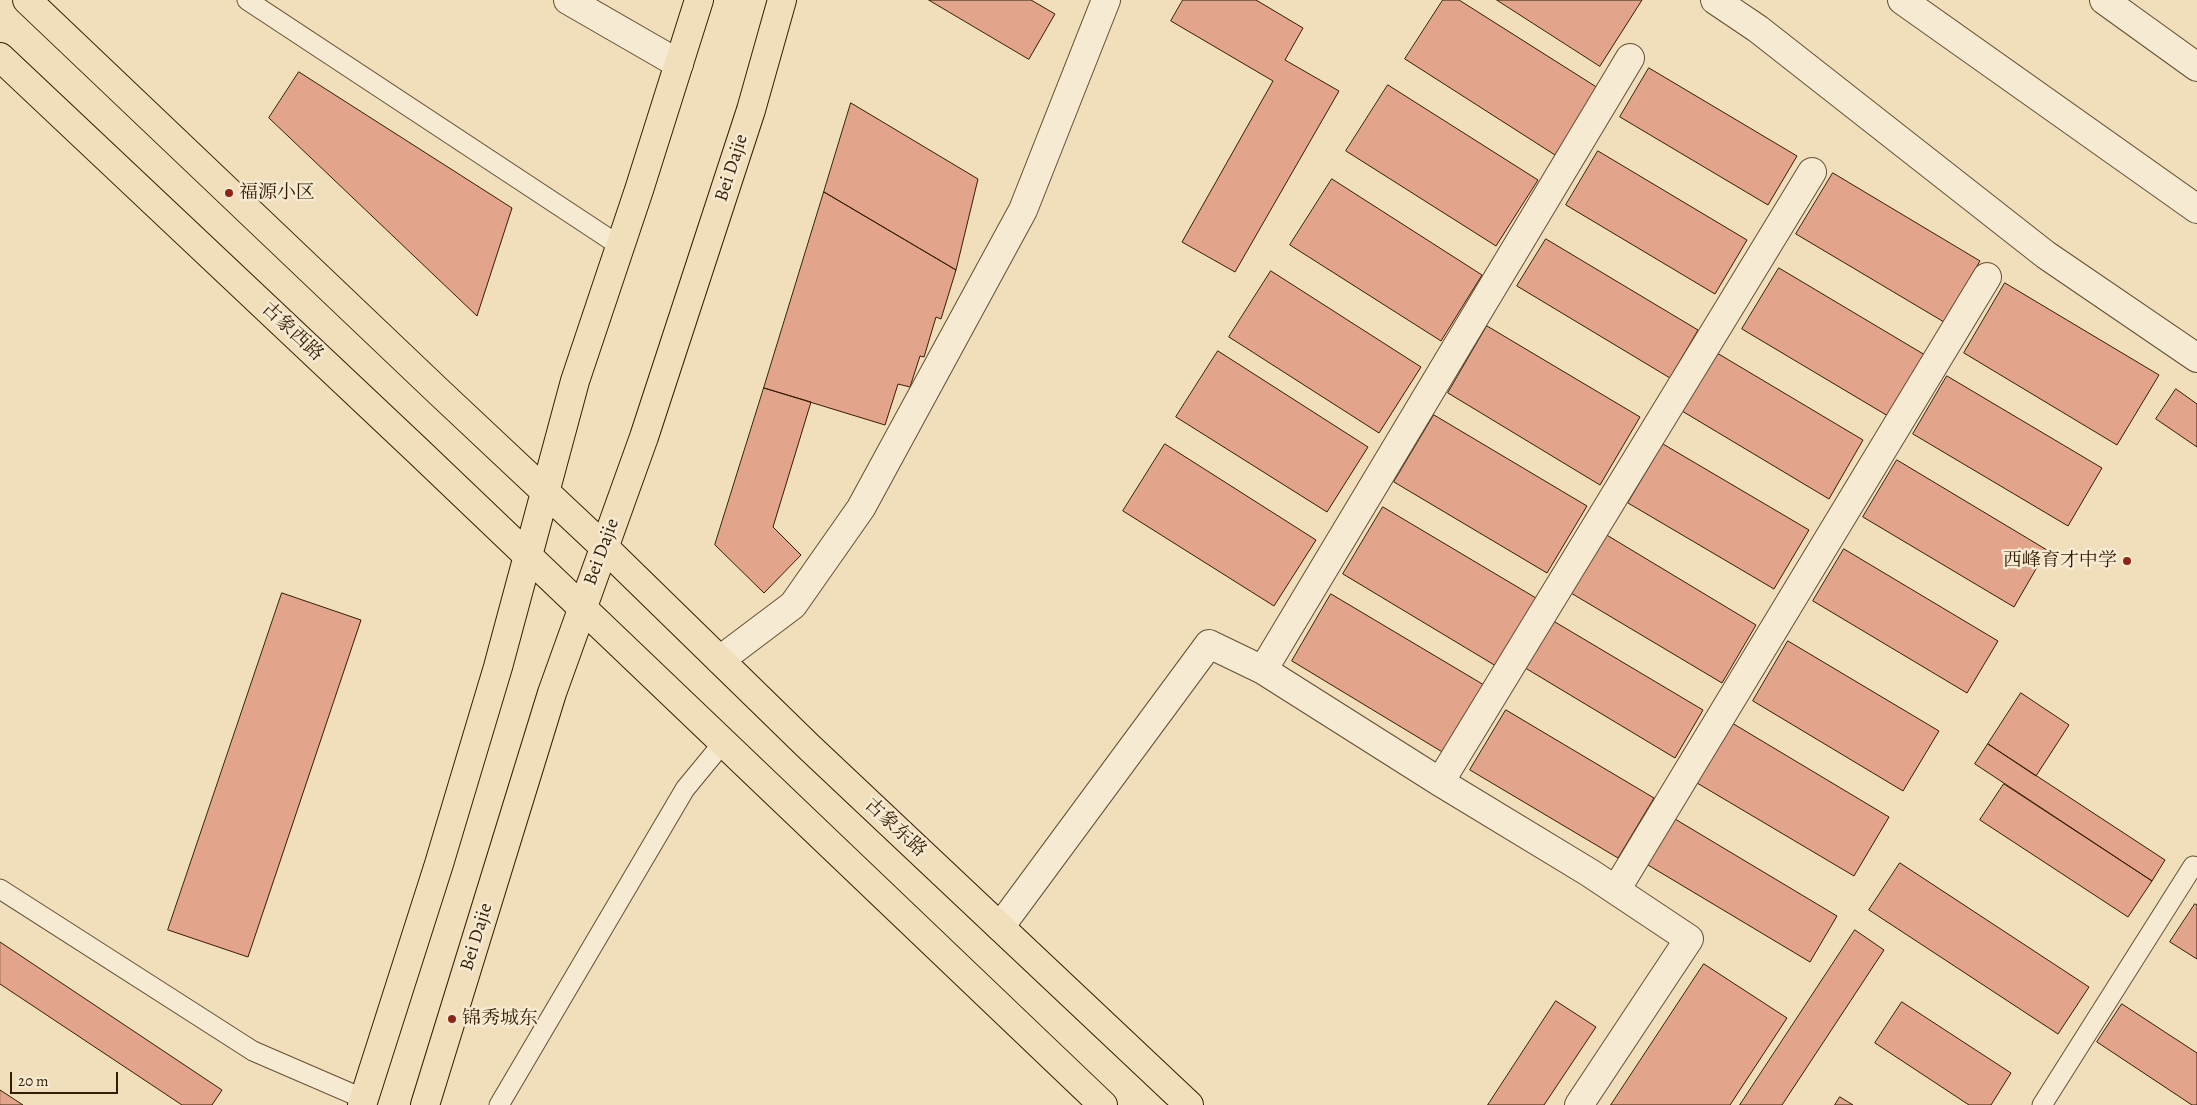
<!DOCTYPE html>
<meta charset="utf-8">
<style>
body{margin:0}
#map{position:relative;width:2197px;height:1105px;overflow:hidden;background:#f1dfbb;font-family:Alegreya,serif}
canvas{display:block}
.scale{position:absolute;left:10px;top:1072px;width:108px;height:22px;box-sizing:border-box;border:2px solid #351d05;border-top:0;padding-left:6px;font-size:15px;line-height:18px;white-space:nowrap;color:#351d05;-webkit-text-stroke:4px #f6ead3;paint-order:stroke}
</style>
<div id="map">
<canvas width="2197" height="1105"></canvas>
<div class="scale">20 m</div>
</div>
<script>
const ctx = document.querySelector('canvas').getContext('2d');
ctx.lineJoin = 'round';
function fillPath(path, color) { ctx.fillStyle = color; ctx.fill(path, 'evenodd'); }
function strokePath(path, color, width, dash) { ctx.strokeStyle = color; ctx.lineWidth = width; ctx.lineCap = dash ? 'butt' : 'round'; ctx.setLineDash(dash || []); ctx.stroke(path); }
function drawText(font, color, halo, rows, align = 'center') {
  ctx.font = font + ' Alegreya,"Noto Serif SC",serif'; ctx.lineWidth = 5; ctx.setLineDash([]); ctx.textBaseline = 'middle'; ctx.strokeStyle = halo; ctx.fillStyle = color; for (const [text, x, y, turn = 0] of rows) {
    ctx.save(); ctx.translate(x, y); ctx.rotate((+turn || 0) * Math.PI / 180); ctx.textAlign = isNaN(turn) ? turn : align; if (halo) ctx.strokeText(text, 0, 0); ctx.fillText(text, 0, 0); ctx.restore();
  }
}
const building = new Path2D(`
 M929,0H1031L1055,14L1029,59Z
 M1183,0H1256L1303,28L1285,60L1339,91L1235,272L1182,242L1273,81L1171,21Z
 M1443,0H1459L1598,88L1555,155L1405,59Z
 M1497,0H1642L1600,66Z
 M1649,68L1797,156L1768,205L1620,117Z
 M299,72L512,208L477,316L269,118Z
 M1388,85L1538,180L1496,246L1346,151Z
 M851,103L978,179L956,270L824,192Z
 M1598,151L1747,240L1715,294L1566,205Z
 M1833,173L1980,261L1944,322L1796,234Z
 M1332,179L1482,275L1441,341L1290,245Z
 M824,192L956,270L941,319L936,317L924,357L920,356L910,387L898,384L885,425L764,388Z
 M1546,239L1698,330L1670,378L1517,286Z
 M1779,268L1925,355L1888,416L1742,329Z
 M1271,271L1421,367L1379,433L1229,337Z
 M2005,283L2159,375L2117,445L1964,353Z
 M1487,326L1640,417L1600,485L1448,393Z
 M1218,351L1368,447L1327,512L1176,417Z
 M1717,353L1863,440L1829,499L1682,411Z
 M1947,376L2102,468L2068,526L1913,434Z
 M764,388L811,402L773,527L801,555L764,593L715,545Z
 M2176,389L2197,404V447L2156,419Z
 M1434,415L1587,506L1547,573L1394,482Z
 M1165,444L1316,540L1274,606L1123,511Z
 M1663,444L1809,530L1774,589L1628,503Z
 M1897,460L2047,550L2014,607L1863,517Z
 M1383,507L1536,598L1496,666L1343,574Z
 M1605,534L1756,625L1722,683L1571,593Z
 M1844,549L1998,641L1967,693L1813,601Z
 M282,593L361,620L248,957L168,930Z
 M1331,594L1484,685L1444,753L1292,661Z
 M1550,619L1703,710L1675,758L1522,666Z
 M1788,641L1939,731L1903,791L1753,701Z
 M2021,693L2069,725L2036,776L1988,744Z
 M1506,710L1654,798L1618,858L1470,770Z
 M1732,723L1889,817L1854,876L1697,783Z
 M1988,744L2165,860L2152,881L1975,764Z
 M2004,784L2152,881L2128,917L1980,820Z
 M1675,819L1837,916L1810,962L1648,865Z
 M1900,863L2089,987L2058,1034L1869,910Z
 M2195,904L2197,905V959L2170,942Z
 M1855,930L1884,950L1782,1105H1740Z
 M0,942L222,1090L212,1105H182L0,984Z
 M1704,964L1787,1018L1730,1105H1611Z
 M1556,1001L1596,1027L1544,1105H1488Z
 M1902,1002L2011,1073L1991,1105H1969L1875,1043Z
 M2122,1004L2197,1053V1105H2192L2097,1042Z
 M0,1090L23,1105H0Z
 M1840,1097L1853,1105H1835Z`);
fillPath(building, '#e2a58b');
strokePath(building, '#351d05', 1);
const lane = new Path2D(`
 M247,0L620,246
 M0,889L253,1051L364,1099
 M499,1105L685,789L722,744
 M2042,1105L2193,866`);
const street = new Path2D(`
 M568,0L679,64
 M1715,0L1758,29L2046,255L2197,358
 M1902,0L2197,209
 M2104,0L2197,67
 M720,660L793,605L861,508L1023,210L1106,0
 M1263,670L1440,782L1590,873L1689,939L1579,1105
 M1440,782L1812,172
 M1616,890L1987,277
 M1000,927L1209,644L1263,670L1630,58`);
const primary = new Path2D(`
 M27,0L439,392L604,547L808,746L1189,1105
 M0,57L418,451L1103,1105
 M362,1105L439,864L498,667L575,381L639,190L699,0
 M425,1105L552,693L644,437L751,110L782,0`);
strokePath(lane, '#644e32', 21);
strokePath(street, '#644e32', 30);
strokePath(primary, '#351d05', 30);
strokePath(lane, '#f6ead3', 19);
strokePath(street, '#f6ead3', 28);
strokePath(primary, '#f1dfbb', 28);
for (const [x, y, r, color] of [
 [229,193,5,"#8f2418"],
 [2127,561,5,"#8f2418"],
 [452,1019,5,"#8f2418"]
]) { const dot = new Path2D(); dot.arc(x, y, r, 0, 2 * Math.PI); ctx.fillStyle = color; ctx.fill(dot); strokePath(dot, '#f6ead3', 2); }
drawText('19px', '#351d05', '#f6ead3', [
 ["Bei Dajie",732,168,-72],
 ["古象西路",292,332,43],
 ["Bei Dajie",602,552,-70],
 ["古象东路",895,828,43],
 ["Bei Dajie",477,937,-73]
]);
drawText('19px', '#351d05', '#f6ead3', [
 ["福源小区",239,193],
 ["西峰育才中学",2117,561,"right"],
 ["锦秀城东",462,1019]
], 'left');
</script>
